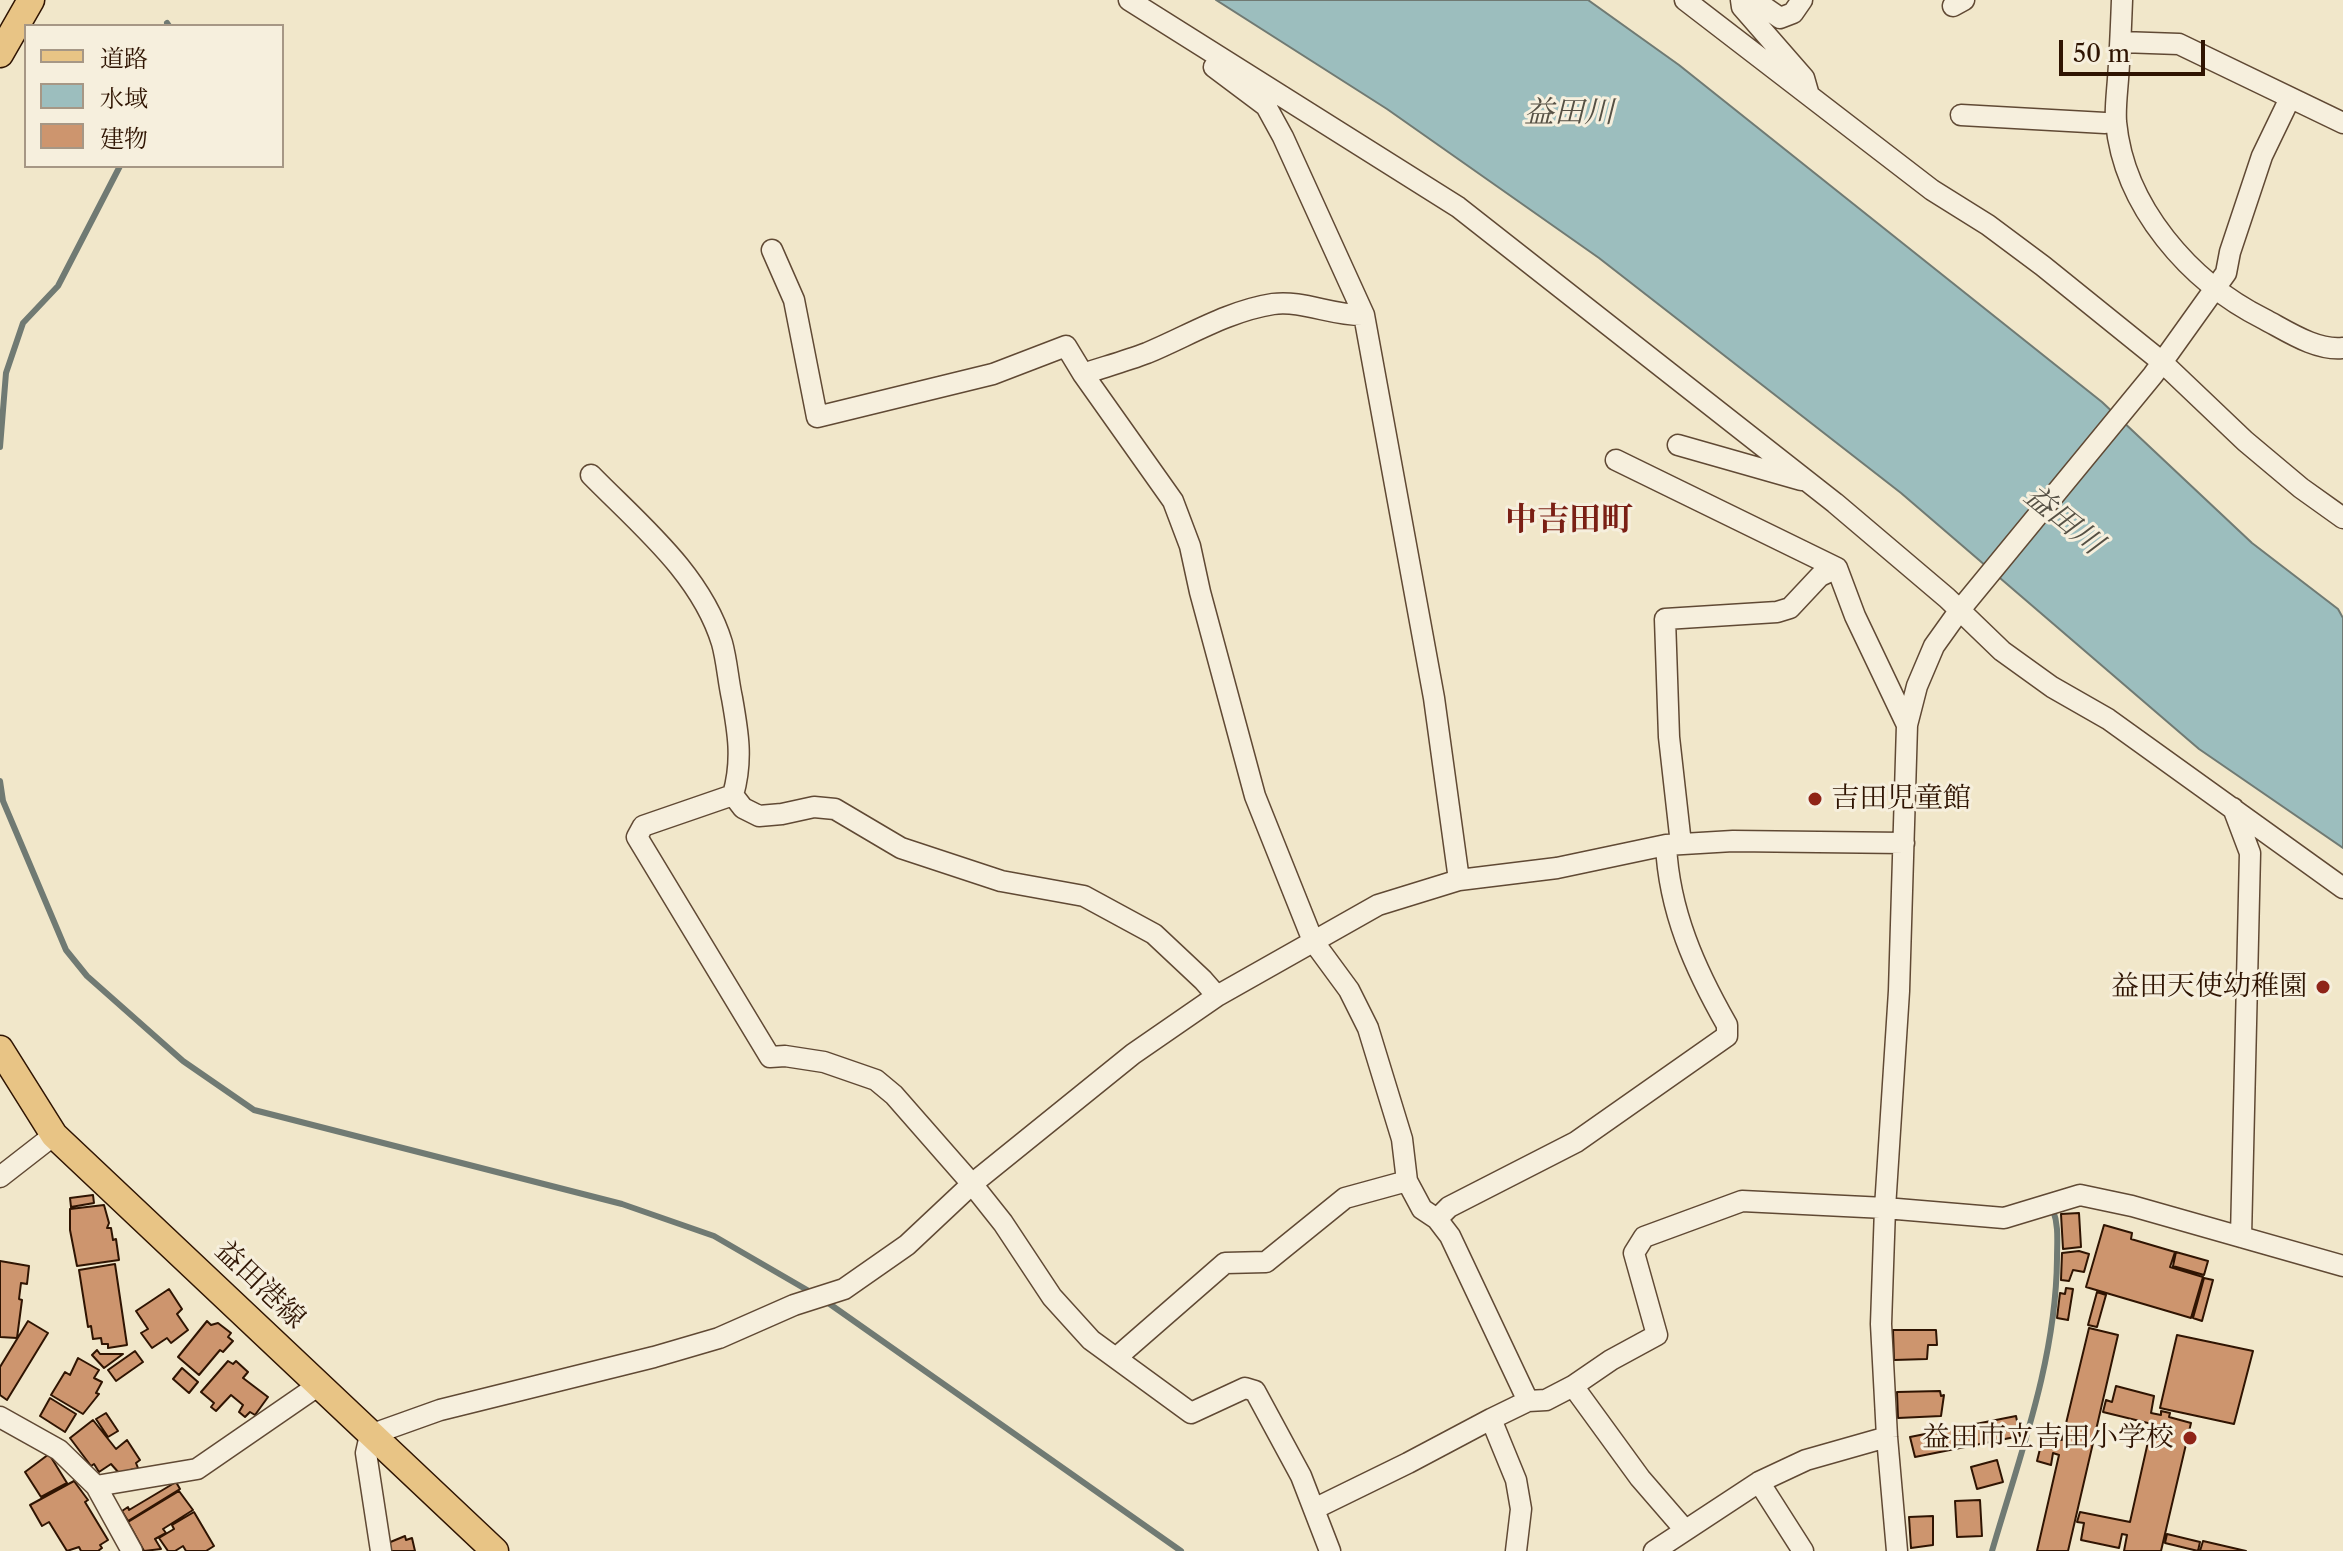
<!DOCTYPE html>
<meta charset="utf-8">
<style>
body{margin:0}
#map{position:relative;width:2343px;height:1551px;overflow:hidden;background:#f1e7ca;font-family:"Libre Caslon Text","Noto Serif JP",serif}
canvas{display:block}
.legend{position:absolute;left:24px;top:24px;width:260px;height:144px;box-sizing:border-box;background:#f6efdd;border:2px solid #a69785;margin:0;padding:10px 14px;list-style:none;font-size:24px;color:#2f1402}
.legend li{display:flex;align-items:center;gap:16px;height:40px}
.legend b{width:40px;border:2px solid #a69785}
.scale{position:absolute;left:2059px;top:40px;width:146px;height:36px;box-sizing:border-box;border:4px solid #2f1402;border-top:0;padding-left:10px;font-size:24px;line-height:28px;white-space:nowrap;color:#2f1402;-webkit-text-stroke:6px #f6efdd;paint-order:stroke}
</style>
<div id="map">
<canvas width="2343" height="1551"></canvas>
<ul class="legend">
<li><b style="height:10px;background:#e8c485"></b>道路</li>
<li><b style="height:22px;background:#9cbebe"></b>水域</li>
<li><b style="height:22px;background:#cd956e"></b>建物</li>
</ul>
<div class="scale">50 m</div>
</div>
<script>
const ctx = document.querySelector('canvas').getContext('2d');
ctx.lineJoin = 'round';
function fillPath(path, color) { ctx.fillStyle = color; ctx.fill(path, 'evenodd'); }
function strokePath(path, color, width, dash) { ctx.strokeStyle = color; ctx.lineWidth = width; ctx.lineCap = dash ? 'butt' : 'round'; ctx.setLineDash(dash || []); ctx.stroke(path); }
function drawText(font, color, halo, rows, align = 'center') {
  ctx.font = font + ' "Libre Caslon Text","Noto Serif JP",serif'; ctx.lineWidth = 6; ctx.setLineDash([]); ctx.textBaseline = 'middle'; ctx.strokeStyle = halo; ctx.fillStyle = color; for (const [text, x, y, turn = 0] of rows) {
    ctx.save(); ctx.translate(x, y); ctx.rotate((+turn || 0) * Math.PI / 180); ctx.textAlign = isNaN(turn) ? turn : align; if (halo) ctx.strokeText(text, 0, 0); ctx.fillText(text, 0, 0); ctx.restore();
  }
}
const water = new Path2D(`
 M1216,0H1588L1679,65L2102,402L2252,543L2338,609L2343,618V848L2199,749L1901,493L1599,258L1387,109Z`);
fillPath(water, '#9cbebe');
strokePath(water, '#707a73', 2);
strokePath(new Path2D(`
 M167,23L169,26
 M0,447L6,373L23,323L58,286L120,166
 M0,781L3,801L66,950L87,976L183,1061L254,1110L622,1204L714,1236L814,1294
 M824,1300L1181,1551
 M1992,1551C2020,1455 2056,1360 2057,1259C2057,1242 2059,1226 2053,1210`), '#707a73', 6);
const building = new Path2D(`
 M93,1195L94,1203L71,1207L70,1198Z
 M104,1205L109,1223L107,1228H111L113,1240L116,1239L119,1260L77,1266L70,1230V1209Z
 M2079,1213L2081,1247L2063,1249L2061,1214Z
 M2104,1225L2132,1233L2131,1239L2175,1252L2170,1267L2203,1277L2191,1318L2086,1287Z
 M2079,1251L2089,1254L2084,1272L2073,1270L2069,1281L2061,1280L2062,1253Z
 M2176,1252L2208,1261L2204,1275L2173,1266Z
 M0,1261L29,1266L27,1284L21,1283L19,1299L22,1300L17,1338L0,1337Z
 M115,1264L127,1345L108,1348V1344H102L101,1338L93,1339L91,1326L88,1327L79,1270Z
 M2204,1278L2213,1280L2202,1321L2193,1318Z
 M2066,1288L2073,1289L2068,1320L2057,1318L2060,1293L2065,1294Z
 M169,1289L182,1309L177,1314L188,1330L171,1343L167,1338L152,1348L141,1333L148,1329L136,1311Z
 M2097,1292L2106,1295L2097,1327L2088,1325Z
 M28,1321L48,1333L7,1400L0,1395V1367Z
 M207,1321L211,1325L218,1323L231,1333L228,1337L233,1341L223,1352L220,1350L199,1375L178,1357Z
 M2089,1328L2118,1335L2068,1551H2037L2059,1455L2053,1453L2051,1465L2037,1461L2046,1425L2060,1428L2057,1439L2062,1440Z
 M1893,1330H1936L1937,1345H1928L1927,1359L1894,1360Z
 M2177,1335L2253,1351L2234,1424L2160,1408Z
 M97,1350L100,1354H123L104,1368L92,1355Z
 M135,1351L143,1362L116,1381L108,1370Z
 M78,1358L99,1370L94,1378L102,1382L96,1393L99,1394L83,1414L51,1395L65,1372L70,1375Z
 M228,1361L233,1364L236,1361L248,1372L243,1378L268,1397L255,1415L250,1412L245,1417L239,1412L243,1405L231,1395L216,1411L211,1407L214,1403L201,1392Z
 M182,1368L198,1382L189,1393L173,1379Z
 M2116,1386L2154,1396L2151,1413L2161,1415V1411L2170,1413L2169,1417L2191,1423L2161,1551H2124L2127,1535L2122,1534L2119,1548L2081,1540L2084,1523L2077,1522L2080,1512L2130,1522L2152,1424L2103,1412L2106,1400L2112,1402Z
 M1940,1391L1941,1396L1944,1395L1941,1416L1898,1418L1897,1392Z
 M50,1398L76,1414L65,1432L40,1416Z
 M106,1413L118,1431L108,1437L96,1419Z
 M2016,1416L2020,1436L1915,1457L1910,1437Z
 M93,1420L116,1449L127,1440L140,1460L136,1463L138,1468L119,1473L111,1464L99,1472L94,1464L91,1466L70,1438Z
 M49,1454L67,1483L41,1497L25,1472Z
 M1997,1460L2003,1482L1977,1489L1971,1467Z
 M74,1481L88,1500L85,1502L108,1540L100,1545L102,1548L98,1551H81L79,1547L67,1551L49,1522L42,1526L30,1505Z
 M176,1482L180,1489L128,1521L122,1511L128,1507L129,1510Z
 M179,1491L193,1510L163,1529L166,1533L155,1539L161,1549L144,1551L128,1522Z
 M1980,1500L1982,1536L1957,1537L1955,1501Z
 M194,1512L214,1546L206,1551H186L183,1546L175,1551H168L159,1538L174,1529L172,1525Z
 M1933,1516V1545L1911,1548L1909,1517Z
 M2167,1534L2200,1542L2198,1551L2165,1543Z
 M405,1536L406,1540L412,1538L415,1551H390L388,1543Z
 M2203,1541L2246,1551H2200Z`);
fillPath(building, '#cd956e');
strokePath(building, '#2f1402', 2);
const minor = new Path2D(`
 M1129,0L1458,207L1835,503L1947,598L2002,651L2052,687L2108,719L2343,888
 M1685,0L1932,190L1988,225L2043,266L2162,362L2245,441L2301,488L2343,518
 M1741,0L1742,7L1804,78L1808,92
 M1754,0L1780,18L1793,13L1802,0
 M2122,0C2121,27 2120,53 2118,79C2117,93 2115,108 2116,122C2124,207 2190,282 2264,319C2287,331 2316,351 2343,348
 M1953,6L1964,0
 M2121,42L2179,44L2343,123
 M1214,67L1266,106L1283,137L1364,315L1434,698L1459,880
 M1961,115L2105,123L2116,121
 M772,250L794,300L817,417L993,374L1066,346L1083,374L1173,501L1190,546L1200,592L1255,796L1313,941L1349,990L1368,1028L1402,1139L1407,1181L1422,1209L1437,1219L1450,1236L1528,1401L1491,1419L1516,1480L1521,1509L1516,1551
 M1083,374C1104,367 1126,361 1147,353C1188,336 1228,311 1273,304C1303,300 1333,316 1364,315
 M1678,445L1801,480
 M1616,460L1837,568L1855,616L1907,725
 M591,475C640,525 701,574 722,643C727,661 728,680 732,698C738,732 743,760 733,795
 M2233,808L2250,853L2241,1237
 M1681,844L1669,737L1665,619L1777,612L1790,608L1820,576L1837,568
 M1217,996L1203,980L1154,934L1084,896L1001,881L901,848L835,809L814,807L782,814L759,816L743,808L733,795L643,826L637,837L770,1057L785,1056L824,1062L876,1080L894,1095L972,1184L1003,1223L1052,1297L1091,1340L1191,1413L1245,1388L1255,1391L1301,1476L1330,1551
 M0,1177L54,1135
 M1437,1219L1449,1207L1576,1142L1727,1036V1025C1695,969 1669,911 1666,845
 M1116,1358L1225,1263L1266,1262L1345,1198L1407,1181
 M1573,1386L1611,1360L1657,1335L1634,1253L1644,1237L1742,1201L1885,1208L2004,1218L2080,1195L2132,1206L2343,1266
 M1528,1401L1546,1400L1573,1386L1640,1478L1685,1530
 M0,1417L59,1450L96,1486L132,1551
 M1759,1482L1803,1551
 M96,1486L197,1469L319,1385
 M1314,1509L1408,1463L1491,1419
 M381,1551L366,1453L370,1435L440,1410L654,1357L719,1338L794,1305L844,1289L907,1245L972,1184L1133,1054L1217,996L1378,905L1459,880L1557,868L1666,845L1733,841L1904,843
 M1654,1551L1759,1482L1806,1460L1887,1437
 M1897,1551L1887,1437L1881,1324L1885,1208L1899,991L1907,725L1917,686L1934,646L1959,611L2153,375L2226,273L2230,252L2262,156L2290,98`);
const major = new Path2D(`
 M0,54L31,0
 M0,1049L54,1135L495,1551`);
strokePath(minor, '#604934', 23);
strokePath(major, '#2f1402', 29);
strokePath(minor, '#f6efdd', 20);
strokePath(major, '#e8c485', 26);
for (const [x, y, r, color] of [
 [1815,799,8,"#8f2418"],
 [2323,987,8,"#8f2418"],
 [2190,1438,8,"#8f2418"]
]) { const dot = new Path2D(); dot.arc(x, y, r, 0, 2 * Math.PI); ctx.fillStyle = color; ctx.fill(dot); strokePath(dot, '#f6efdd', 3); }
drawText('28px', '#2f1402', '#f6efdd', [
 ["吉田児童館",1831,799,"left"],
 ["益田天使幼稚園",2307,987],
 ["益田市立吉田小学校",2174,1438]
], 'right');
drawText('28px', '#2f1402', '#f6efdd', [
 ["益田港線",260,1285,44]
]);
drawText('italic 30px', '#555044', '#f6efdd', [
 ["益田川",1569,113],
 ["益田川",2063,520,39]
]);
drawText('bold 32px', '#7a1f14', '#f6efdd', [
 ["中吉田町",1569,521]
]);
</script>
